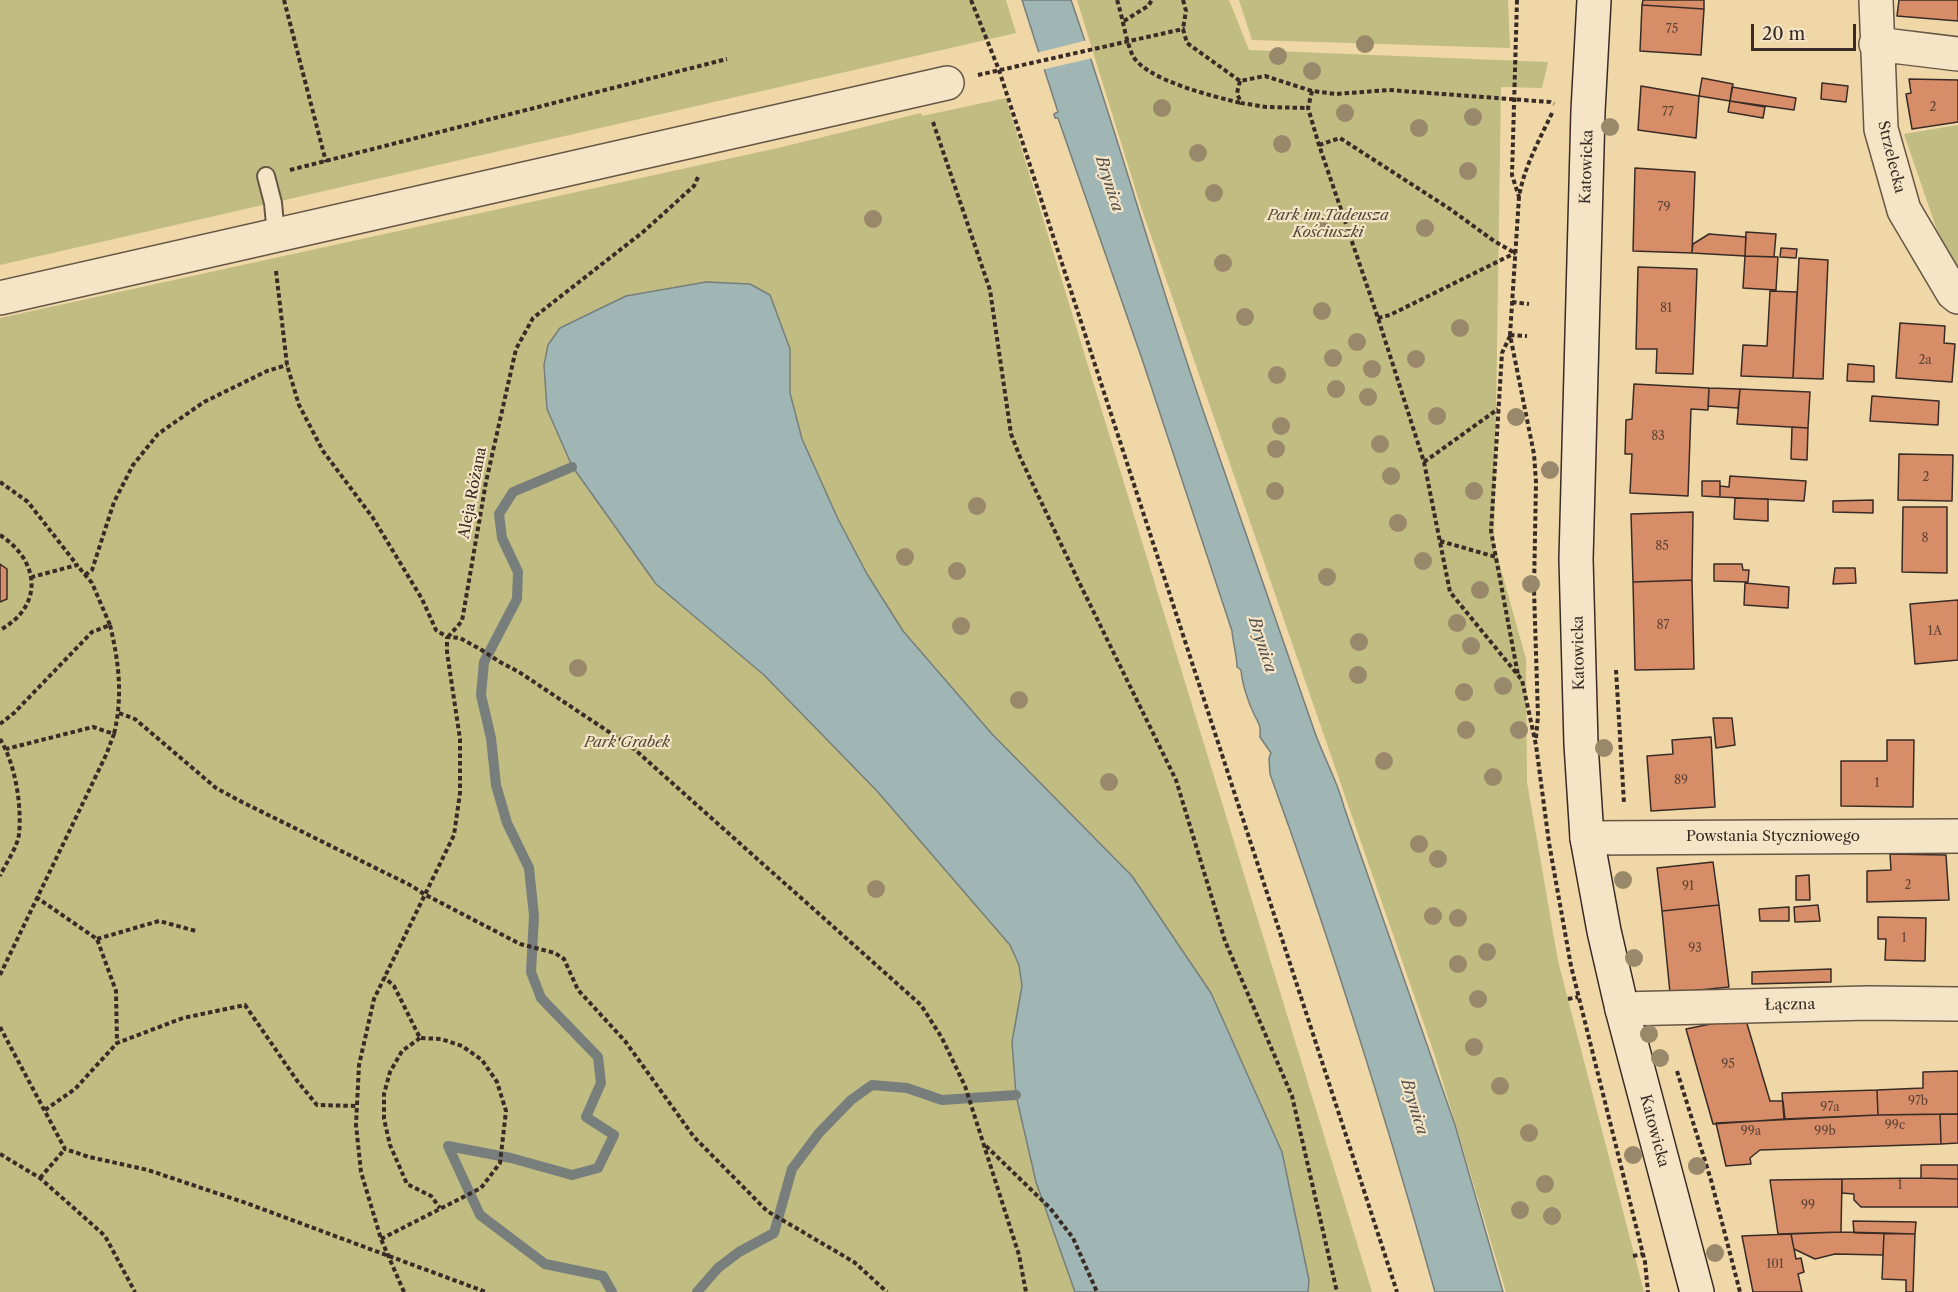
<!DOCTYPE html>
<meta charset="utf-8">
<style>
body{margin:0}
#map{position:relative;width:1958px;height:1292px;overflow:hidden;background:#efd7a7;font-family:"Libre Caslon Text",serif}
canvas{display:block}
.scale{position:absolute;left:1751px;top:24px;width:105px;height:27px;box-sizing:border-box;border:3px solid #392b26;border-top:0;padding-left:8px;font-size:18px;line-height:21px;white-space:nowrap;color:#392b26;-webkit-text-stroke:4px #f5e5c6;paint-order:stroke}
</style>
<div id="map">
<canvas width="1958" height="1292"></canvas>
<div class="scale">20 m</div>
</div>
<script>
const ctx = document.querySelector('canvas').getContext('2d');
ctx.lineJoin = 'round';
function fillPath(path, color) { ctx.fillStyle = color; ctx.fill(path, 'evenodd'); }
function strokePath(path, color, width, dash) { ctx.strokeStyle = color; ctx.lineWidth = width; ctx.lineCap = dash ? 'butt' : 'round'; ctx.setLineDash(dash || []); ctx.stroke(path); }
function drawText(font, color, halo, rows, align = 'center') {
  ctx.font = font + ' "Libre Caslon Text",serif'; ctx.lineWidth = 4.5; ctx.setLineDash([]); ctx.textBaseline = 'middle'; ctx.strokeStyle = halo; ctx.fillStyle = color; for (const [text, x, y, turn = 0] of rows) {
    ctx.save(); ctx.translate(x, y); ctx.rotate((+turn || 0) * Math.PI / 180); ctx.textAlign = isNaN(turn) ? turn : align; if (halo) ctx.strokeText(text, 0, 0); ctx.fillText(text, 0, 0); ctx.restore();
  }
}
fillPath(new Path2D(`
 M0,0H1006L1016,33L0,265Z
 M1077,0H1229L1249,50L1548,62L1542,88L1501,87L1494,544L1526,659L1527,782L1558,961L1644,1292H1506L1434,1053L1140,204Z
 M1239,0H1508L1510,48L1252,40Z
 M1006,98L1372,1292H0V318L778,148L921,113L922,116Z
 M1958,125V267L1942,245L1904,134Z`), '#c0bc82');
const water = new Path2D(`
 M1022,0H1071C1121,144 1161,292 1212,436C1246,533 1280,630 1313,727C1322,755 1337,779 1344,807L1455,1125L1503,1292H1435C1386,1118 1332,944 1270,774L1269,758L1271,753L1260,737C1261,724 1259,725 1254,714C1248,702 1242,683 1241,670L1237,667C1237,655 1233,644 1232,631L1142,359L1058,118H1055L1054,114L1058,112Z
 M706,282L750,284L770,295L790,349V393L802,439L838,519L867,574L903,631L992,734L1132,876L1211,993L1282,1152L1309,1280L1308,1292H1075L1036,1182L1016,1095L1012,1042L1022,986L1019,965L1010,945L877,791L764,675L656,584L572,466L547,409L544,365L548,345L560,328L626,296Z`);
fillPath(water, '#a0b6b4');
strokePath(water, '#777e7b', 1.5);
fillPath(new Path2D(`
 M1088,40L1093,58L1041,70L1036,53Z`), '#efd7a7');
strokePath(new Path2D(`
 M448,1146L511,1158L572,1175L598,1168L614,1135L586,1117L601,1083L598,1057L541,998L531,972L534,916L529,868L507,823L496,785L491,738L481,695L484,662L517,599L518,572L502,538L499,514L513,492L572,467
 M448,1146L480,1215L545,1264L603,1276L612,1292
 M697,1292L718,1268L739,1252L774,1233L792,1169L819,1133L851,1100L872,1085L907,1088L942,1100L1016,1095`), '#777e7b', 10);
const building = new Path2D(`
 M1643,0H1704V9L1642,5Z
 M1899,0H1958V21L1897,16Z
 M1642,5L1704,9L1701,55L1640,51Z
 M1702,78L1733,84L1730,101L1699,96Z
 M1909,79L1958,80V122L1912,129L1906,94L1911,93Z
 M1822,83L1848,86L1846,102L1821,99Z
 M1641,86L1699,96L1696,138L1638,130Z
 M1732,87L1796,98L1794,110L1730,101Z
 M1730,101L1765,107L1763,118L1728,112Z
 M1635,168L1695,172L1692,253L1633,251Z
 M1746,232L1776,234L1774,257L1745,256Z
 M1709,234L1746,237L1745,256L1692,253L1693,244Z
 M1781,248L1797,249L1796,258L1780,257Z
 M1745,256L1778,257L1776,290L1743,288Z
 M1799,258L1828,260L1823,379L1793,378Z
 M1638,267L1697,269L1693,374L1656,373L1657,349H1636Z
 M1770,291L1797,292L1793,378L1741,376L1743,345L1767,346Z
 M1900,323L1945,326L1944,343L1955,344L1952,382L1896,378Z
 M1848,364L1874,366V382L1847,381Z
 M1634,384L1709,388L1708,410L1691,409L1688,496L1630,493L1632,454H1625L1626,420L1632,419Z
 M1709,388L1740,389L1738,408L1708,406Z
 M1740,389L1810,392L1808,428L1737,424Z
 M1872,396L1939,401L1938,425L1870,421Z
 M1792,427L1808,428L1807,460L1791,459Z
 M1899,454L1953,455L1952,501L1898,500Z
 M1730,476L1806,481L1804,501L1720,497V486L1729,487Z
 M1702,481H1720V497L1702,496Z
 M1735,498L1768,499V521L1734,519Z
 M1873,500V513L1833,512V501Z
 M1903,507H1947V573L1902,572Z
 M1693,512L1692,580L1633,582L1631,514Z
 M0,564L7,569V599L0,602Z
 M1714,564H1742L1743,570H1749L1748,582L1714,581Z
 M1835,568H1855L1856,583L1833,584Z
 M1692,580L1694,669L1635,670L1633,582Z
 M1745,583L1789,587L1788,608L1744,605Z
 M1958,600V660L1915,664L1910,604Z
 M1713,718H1732L1735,745L1716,748Z
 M1711,737L1715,807L1651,811L1647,756L1673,754L1672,740Z
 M1887,740H1914L1913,807L1841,806V761H1887Z
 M1890,854L1946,855L1949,900L1867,902V871L1891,870Z
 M1713,862L1719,905L1662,911L1657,868Z
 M1809,875L1810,900H1796V876Z
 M1719,905L1729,987L1670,993L1662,911Z
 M1818,905L1820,921L1795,922L1794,907Z
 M1789,907V921H1760L1759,909Z
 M1878,917L1926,918L1925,961L1885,960L1886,939H1878Z
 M1831,969V982L1752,984V972Z
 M1745,1017L1770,1101H1783L1785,1119L1713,1124L1686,1029Z
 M1958,1071V1114L1878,1115L1877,1090L1923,1088V1072Z
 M1877,1090L1878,1115L1784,1119L1782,1093Z
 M1940,1114H1958V1143L1941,1144Z
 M1940,1114L1941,1144L1760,1150L1750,1158L1751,1164L1726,1166L1716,1123L1878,1115Z
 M1921,1165H1958V1179L1921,1178Z
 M1921,1178L1958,1179V1207H1861L1854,1200V1194L1842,1193V1179Z
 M1842,1179L1841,1232L1778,1234L1770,1180Z
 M1853,1221L1916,1222L1915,1234L1854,1233Z
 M1841,1232L1884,1233L1883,1255L1835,1254L1815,1259L1794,1249L1791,1234Z
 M1884,1233L1915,1234L1913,1292H1906V1280L1882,1279Z
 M1791,1234L1796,1259L1801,1258L1804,1272L1798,1274L1802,1292H1753L1742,1236Z`);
fillPath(building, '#d78d67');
strokePath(building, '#392b26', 1.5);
const lane = new Path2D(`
 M266,176L273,203L276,235`);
const street = new Path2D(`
 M1876,0L1881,129L1904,210L1953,293L1958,297
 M1876,44L1958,54
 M0,298L947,83
 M1587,838L1958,836
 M1622,1009L1869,1003L1958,1004`);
const secondary = new Path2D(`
 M1594,0L1588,111L1576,559L1581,744L1587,838L1604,931L1622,1009L1697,1292`);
strokePath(lane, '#665646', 20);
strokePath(street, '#665646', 36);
strokePath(secondary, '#392b26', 36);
strokePath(new Path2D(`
 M284,0L326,162
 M971,0L999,70L1397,1292
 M1117,0C1123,18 1125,38 1132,54C1143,80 1216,97 1241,103
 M1183,0L1186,11L1183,29
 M1517,0L1512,175L1519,197
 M1124,21L1148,6L1152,0
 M978,75L1183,29L1187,43L1240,81L1265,76L1312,91L1336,94L1389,90L1550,102L1554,104
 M1240,81L1237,93L1241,103L1266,107L1308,108
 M1312,91L1308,108L1319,145L1378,318L1424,462L1450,592L1522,680L1536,745L1549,843L1571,966L1645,1262L1648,1292
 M933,122L990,290L1011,434L1020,457L1077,578L1176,780L1225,941L1292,1096L1337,1292
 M1319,145L1340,138L1450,209L1494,241L1515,253
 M290,170L727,59
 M276,271L287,365L299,405L323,451L373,518L422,599L436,630L447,637L460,638L480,649L500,662L519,672L633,748L921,1005L942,1038L965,1086L1019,1255L1026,1292
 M1512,302L1529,304
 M1378,318L1390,315L1515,253
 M1510,335L1527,336
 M1510,336L1502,353L1491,531L1518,675
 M1424,462L1498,409
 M0,482L28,502L77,565L32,577
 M0,535C40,561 44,606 0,630
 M1440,541L1496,557
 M85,575L92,570L114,502L133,465L158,434L204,402L267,371L287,365
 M110,625C119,662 123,697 114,734
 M448,637L462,621L486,482L516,349L533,318L643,232L694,186L699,175
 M1616,670L1624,803
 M119,713L135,719L216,788L242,802L412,886L424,894L520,944L555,953L564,959L578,990L625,1041L694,1137L767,1211L854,1262L887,1292
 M0,724L14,713L92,632L110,625L92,583L77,565
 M1536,738L1538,716L1534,590L1536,482L1534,454L1510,335L1519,197C1524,167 1539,141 1552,113
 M0,739C15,763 22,805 19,834C18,846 5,865 0,876
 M36,897L97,939L116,991L117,1043L183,1018L245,1005L298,1082L317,1105L357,1106
 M97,939L159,921L196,931
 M0,975L106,755L114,734L93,727L6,749
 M1568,999L1578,997
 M0,1027L65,1149L89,1157L148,1170L246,1203L486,1292
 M420,1038L402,1051L390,1072L384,1094V1119L390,1145L407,1184L431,1196L440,1208
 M1677,1071L1711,1180L1740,1292
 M45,1110L75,1089L117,1043
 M986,1146L1050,1208L1073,1238L1097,1292
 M0,1154L40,1178L105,1236L135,1292
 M40,1178L65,1149
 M381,1239L481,1188L500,1163L506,1111L497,1082L482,1060L462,1046L441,1039L420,1038L394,986L384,977
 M1633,1256L1643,1254
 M404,1292L381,1239L361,1172L356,1125L359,1065L374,999L454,835L460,793V739L447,652V637`), '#392b26', 4, [4.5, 3]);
strokePath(lane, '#f5e5c6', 16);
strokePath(street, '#f5e5c6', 33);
strokePath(secondary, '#f5e5c6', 33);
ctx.fillStyle = '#9a886a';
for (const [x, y] of [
 [1365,44],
 [1278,56],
 [1312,71],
 [1162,108],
 [1345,113],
 [1473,117],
 [1610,127],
 [1419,128],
 [1282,144],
 [1198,153],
 [1468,171],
 [1214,193],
 [873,219],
 [1425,228],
 [1322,230],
 [1223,263],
 [1322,311],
 [1245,317],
 [1460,328],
 [1357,342],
 [1333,358],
 [1416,359],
 [1372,369],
 [1277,375],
 [1336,389],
 [1368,397],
 [1437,416],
 [1516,417],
 [1281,426],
 [1380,444],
 [1276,449],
 [1550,470],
 [1391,476],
 [1275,491],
 [1474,491],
 [977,506],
 [1398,523],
 [905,557],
 [1423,561],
 [957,571],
 [1327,577],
 [1531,584],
 [1480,590],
 [1457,623],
 [961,626],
 [1359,642],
 [1471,646],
 [578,668],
 [1358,675],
 [1503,686],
 [1464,692],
 [1019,700],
 [1466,730],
 [1519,730],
 [1604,748],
 [1384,761],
 [1493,777],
 [1109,782],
 [1419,844],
 [1438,859],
 [1623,880],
 [876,889],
 [1433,916],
 [1458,918],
 [1487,952],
 [1634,958],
 [1458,964],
 [1478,999],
 [1649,1034],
 [1474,1047],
 [1660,1058],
 [1500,1086],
 [1529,1133],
 [1633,1155],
 [1697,1166],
 [1545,1184],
 [1520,1210],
 [1552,1216],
 [1715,1253]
]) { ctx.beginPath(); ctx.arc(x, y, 9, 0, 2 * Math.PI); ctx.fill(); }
drawText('12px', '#604436', null, [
 ["75",1672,30],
 ["2",1933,108],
 ["77",1668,113],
 ["79",1664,208],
 ["81",1666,309],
 ["2a",1925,361],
 ["83",1658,437],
 ["2",1926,478],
 ["8",1925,539],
 ["85",1662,547],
 ["87",1663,626],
 ["1A",1935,632],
 ["89",1681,781],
 ["1",1877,784],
 ["2",1908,886],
 ["91",1688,887],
 ["1",1904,939],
 ["93",1695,949],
 ["95",1728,1065],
 ["97b",1918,1102],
 ["97a",1830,1108],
 ["99c",1895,1126],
 ["99a",1751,1132],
 ["99b",1825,1132],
 ["1",1900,1186],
 ["99",1808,1206],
 ["101",1775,1265]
]);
drawText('15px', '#392b26', '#f5e5c6', [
 ["Strzelecka",1891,157,76],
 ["Katowicka",1587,167,-88],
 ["Aleja Różana",473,493,-79],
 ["Katowicka",1579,653,-91],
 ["Powstania Styczniowego",1773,837],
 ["Łączna",1790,1005,-1],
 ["Katowicka",1654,1131,75]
]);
drawText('italic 15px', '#544838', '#f5e5c6', [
 ["Park im.Tadeusza",1328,216],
 ["Kościuszki",1328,233],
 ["Park Grabek",627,743]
]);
drawText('italic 16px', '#534e4a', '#f5e5c6', [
 ["Brynica",1109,184,72],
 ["Brynica",1262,645,72],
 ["Brynica",1414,1107,73]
]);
</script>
